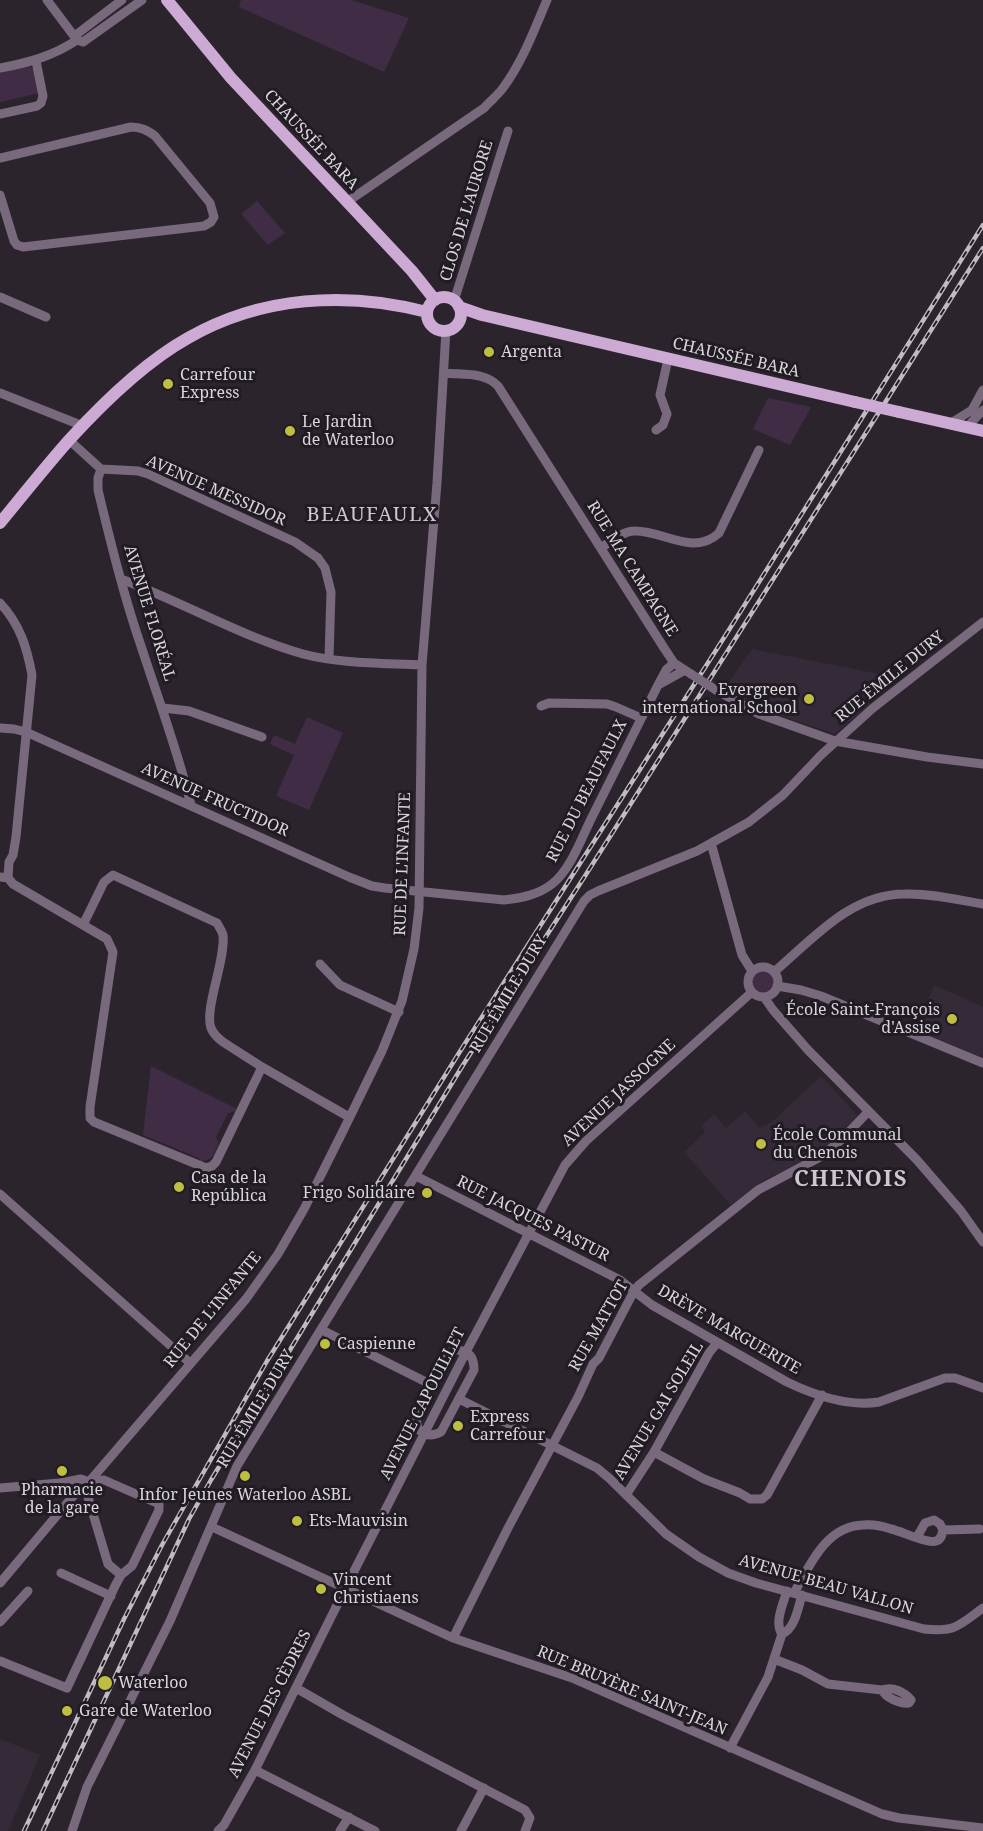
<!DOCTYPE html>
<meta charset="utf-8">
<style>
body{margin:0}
canvas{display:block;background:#2b242d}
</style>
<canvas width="983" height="1831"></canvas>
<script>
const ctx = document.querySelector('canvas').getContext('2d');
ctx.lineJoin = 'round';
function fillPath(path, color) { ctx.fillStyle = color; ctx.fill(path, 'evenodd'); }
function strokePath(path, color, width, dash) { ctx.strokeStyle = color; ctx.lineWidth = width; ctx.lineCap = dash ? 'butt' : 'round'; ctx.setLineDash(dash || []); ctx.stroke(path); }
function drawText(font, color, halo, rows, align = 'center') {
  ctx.font = font + ' "Noto Serif",serif'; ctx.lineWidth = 6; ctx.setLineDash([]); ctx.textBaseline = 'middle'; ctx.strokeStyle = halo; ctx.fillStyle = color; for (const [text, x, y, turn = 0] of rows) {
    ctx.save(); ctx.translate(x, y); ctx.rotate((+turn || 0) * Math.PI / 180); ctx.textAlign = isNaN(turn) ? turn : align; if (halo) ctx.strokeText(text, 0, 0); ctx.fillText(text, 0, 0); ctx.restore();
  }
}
fillPath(new Path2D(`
 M752,649L900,678L835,734L762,709L724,689Z
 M934,985L983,1007V1058L916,1030Z
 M821,1076L858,1116L823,1149L805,1161L762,1181L731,1205L684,1152L705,1132L701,1126L714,1114L726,1128L745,1111L760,1128L773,1121Z
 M0,1739L40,1755L8,1831H0Z`), '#352a38');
fillPath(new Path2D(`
 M241,0H351L409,18L384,72L239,7Z
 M23,66H30L33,69L40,93L0,102V70Z
 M257,201L285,233L268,245L241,214Z
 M768,398L811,407L790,445L753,429Z
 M307,717L343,733L309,810L276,796L294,755L270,744L274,735L295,744Z
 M752 982a11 11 0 1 1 22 0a11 11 0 1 1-22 0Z
 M151,1066L237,1109L236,1111L228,1113L216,1137L219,1143C213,1155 214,1160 200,1161L199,1158L143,1135Z`), '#412c46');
strokePath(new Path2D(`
 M47,0L77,40
 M77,40V34L122,0
 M0,68C28,63 53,56 77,40L83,42L142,0
 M0,114L37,106L41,103L43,96L36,61
 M0,158L131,127C141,127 147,130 155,136L210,203L214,217L211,222L204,226L23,247L17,245L14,241L0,195
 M347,202L484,108C490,101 498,95 503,88C523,61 534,30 547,0
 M0,297L46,317
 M454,301L508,131
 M445,373C463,375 485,372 498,386L664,648L674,663L691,674
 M0,393L83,426
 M951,423L972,410L983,390
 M967,427L983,410
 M656,430L663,425L667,414L660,395L668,359
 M69,440L101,469L98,478V490C111,544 124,597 142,649C159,701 178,752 191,805
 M101,469L138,471L148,474L295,542L318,558L325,568L331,592L329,658
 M601,548C610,542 623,531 634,531C663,530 693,557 719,533L759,450
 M121,579C182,602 240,636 303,654C341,664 383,663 422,665
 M0,603C20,624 27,648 32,675L16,837L13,855L9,862L8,878
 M658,685L685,670
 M716,690L759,714L835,741L927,757L983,764
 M541,706L549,703L607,704L616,707L641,718
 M163,708L189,711L262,737
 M0,728L14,729L26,732L349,877L372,886L385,888L504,900C521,898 538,895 552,884C571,869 581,839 592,817C614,773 636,729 658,685L666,670L674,663
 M711,843L742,955L752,971
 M0,877L8,878L13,884L107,939L113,952L90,1107V1118L94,1122L206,1168L212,1166L216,1162L262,1067
 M83,925L104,882L113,875L217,923C219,927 222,931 223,935C226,959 204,1009 211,1028C213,1033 219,1039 223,1042L262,1067L349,1117
 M320,964L340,985L399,1012
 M748 982a15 15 0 1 1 30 0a15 15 0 1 1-30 0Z
 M774,972C813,939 850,894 905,894C931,893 958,900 983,904
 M777,986L801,990L821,996L983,1063
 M764,997L773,1010L808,1050L917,1160L961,1211L983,1242
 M416,1176L620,1280L652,1305L787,1382C814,1395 849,1407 879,1402L945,1378H955L983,1388
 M0,1194L190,1363
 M322,1330L432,1385
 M458,1350C470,1352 474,1357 474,1370L441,1432C427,1439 414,1432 417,1416L447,1356L452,1351Z
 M459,1399L597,1468L609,1478L666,1534L699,1557L728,1573L756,1583L924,1629C956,1632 958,1626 983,1608
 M654,1452L704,1479L740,1493L750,1499H762L767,1495L822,1395
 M89,1482L246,1299L278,1254L304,1209L344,1129L382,1051L402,1001L414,949L419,908L422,665L437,483L446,330
 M0,1488L60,1483L81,1479L89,1482
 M626,1495L654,1452L709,1353L717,1343
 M88,1497L108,1564L121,1575
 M212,1527L453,1638L572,1678L882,1814L899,1818L983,1828
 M943,1530L980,1529
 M61,1573L111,1596
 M0,1583L74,1495
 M787,1591C783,1604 774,1623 782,1634C795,1629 798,1608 802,1595
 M794,1593C810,1565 826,1526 863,1525C873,1524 882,1526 891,1529C901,1531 927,1544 936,1541C941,1540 942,1535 943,1530L940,1524L934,1520L925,1523L917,1537
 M0,1622L28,1591
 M453,1638L508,1528L578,1397L593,1364L599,1358L634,1291L639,1285L758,1190L822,1156L842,1139L868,1112
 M774,1659L802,1670L828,1684L882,1690C886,1698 900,1704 909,1703L911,1700C904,1692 893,1686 882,1690
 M0,1661L67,1688L115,1586L121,1575L132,1566L159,1510V1504L104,1480L89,1482
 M296,1688L343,1715L525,1810L530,1818L525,1831
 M730,1748L768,1677L782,1634
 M255,1770L375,1831
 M72,1831L87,1787L170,1621L237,1466L584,901L590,895L598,891L697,851L749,822L783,795L821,755L873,708L983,622
 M218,1831L224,1825L255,1770L348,1583L466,1352L565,1165L586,1141L752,992
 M340,1831L349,1817
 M461,1831L484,1788`), '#79697d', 9);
strokePath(new Path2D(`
 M167,0L231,78L412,271L435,300
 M427 314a17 17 0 1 1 34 0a17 17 0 1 1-34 0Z
 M459,307L482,315L855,402
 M899,412L983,431
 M0,523C23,495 46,466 70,439C103,403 145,362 188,338C261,296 347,291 427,312`), '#ccaad4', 12);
const rail = new Path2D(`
 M24,1831L124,1619L162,1545L267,1361L459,1053L727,633L983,225
 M43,1831L189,1519L211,1480L463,1065L585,876L983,248`);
strokePath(rail, '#c0bbc1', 4.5);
strokePath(rail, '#211b23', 2, [7]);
strokePath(new Path2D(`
 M691,674L716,690`), '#79697d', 9);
strokePath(new Path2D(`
 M855,402L899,412`), '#ccaad4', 12);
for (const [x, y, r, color] of [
 [489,352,6,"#bebe42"],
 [168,384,6,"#bebe42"],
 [290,431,6,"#bebe42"],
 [809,699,6,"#bebe42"],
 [952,1019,6,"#bebe42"],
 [761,1144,6,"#bebe42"],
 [179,1187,6,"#bebe42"],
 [427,1193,6,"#bebe42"],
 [325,1344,6,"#bebe42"],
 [458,1426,6,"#bebe42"],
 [62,1471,6,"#bebe42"],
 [245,1476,6,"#bebe42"],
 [297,1521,6,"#bebe42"],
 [321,1589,6,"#bebe42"],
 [105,1683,8,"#bebe42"],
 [67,1711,6,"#bebe42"]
]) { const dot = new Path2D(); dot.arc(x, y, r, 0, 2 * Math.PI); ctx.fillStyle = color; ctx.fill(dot); strokePath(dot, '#211b23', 2); }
drawText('16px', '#dad5db', '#211b23', [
 ["CHAUSSÉE BARA",311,140,47],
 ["CLOS DE L'AURORE",467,211,-73],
 ["CHAUSSÉE BARA",736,358,13],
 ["AVENUE MESSIDOR",216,491,24],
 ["RUE MA CAMPAGNE",632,569,58],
 ["AVENUE FLORÉAL",149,613,73],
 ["RUE ÉMILE DURY",890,677,-39],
 ["RUE DU BEAUFAULX",587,791,-63],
 ["AVENUE FRUCTIDOR",215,800,24],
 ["RUE DE L'INFANTE",403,864,-88],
 ["RUE ÉMILE DURY",509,994,-59],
 ["AVENUE JASSOGNE",619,1093,-43],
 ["RUE JACQUES PASTUR",533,1219,27],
 ["RUE DE L'INFANTE",213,1310,-51],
 ["RUE MATTOT",599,1326,-60],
 ["DRÈVE MARGUERITE",729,1330,30],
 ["AVENUE CAPOUILLET",423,1404,-63],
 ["RUE ÉMILE DURY",256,1409,-59],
 ["AVENUE GAI SOLEIL",659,1411,-59],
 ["AVENUE BEAU VALLON",826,1585,16],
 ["RUE BRUYÈRE SAINT-JEAN",632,1691,23],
 ["AVENUE DES CÈDRES",270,1704,-63]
]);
drawText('16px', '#dad5db', '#211b23', [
 ["Argenta",501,352],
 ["Carrefour",180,375],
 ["Express",180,393],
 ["Le Jardin",302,422],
 ["de Waterloo",302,440],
 ["Evergreen",797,690,"right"],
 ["international School",797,708,"right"],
 ["École Saint-François",940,1010,"right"],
 ["d'Assise",940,1028,"right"],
 ["École Communal",773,1135],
 ["du Chenois",773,1153],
 ["Casa de la",191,1178],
 ["República",191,1196],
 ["Frigo Solidaire",415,1193,"right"],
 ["Caspienne",337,1344],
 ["Express",470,1417],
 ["Carrefour",470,1435],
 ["Pharmacie",62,1490,"center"],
 ["de la gare",62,1508,"center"],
 ["Infor Jeunes Waterloo ASBL",245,1495,"center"],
 ["Ets-Mauvisin",309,1521],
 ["Vincent",333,1580],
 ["Christiaens",333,1598],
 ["Waterloo",118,1683],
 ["Gare de Waterloo",79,1711]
], 'left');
ctx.letterSpacing = '1.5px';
drawText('20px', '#cec5d1', '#211b23', [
 ["BEAUFAULX",372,515]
]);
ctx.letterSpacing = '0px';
ctx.letterSpacing = '1.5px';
drawText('bold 22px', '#cec5d1', '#211b23', [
 ["CHENOIS",851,1180]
]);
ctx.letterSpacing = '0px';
</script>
